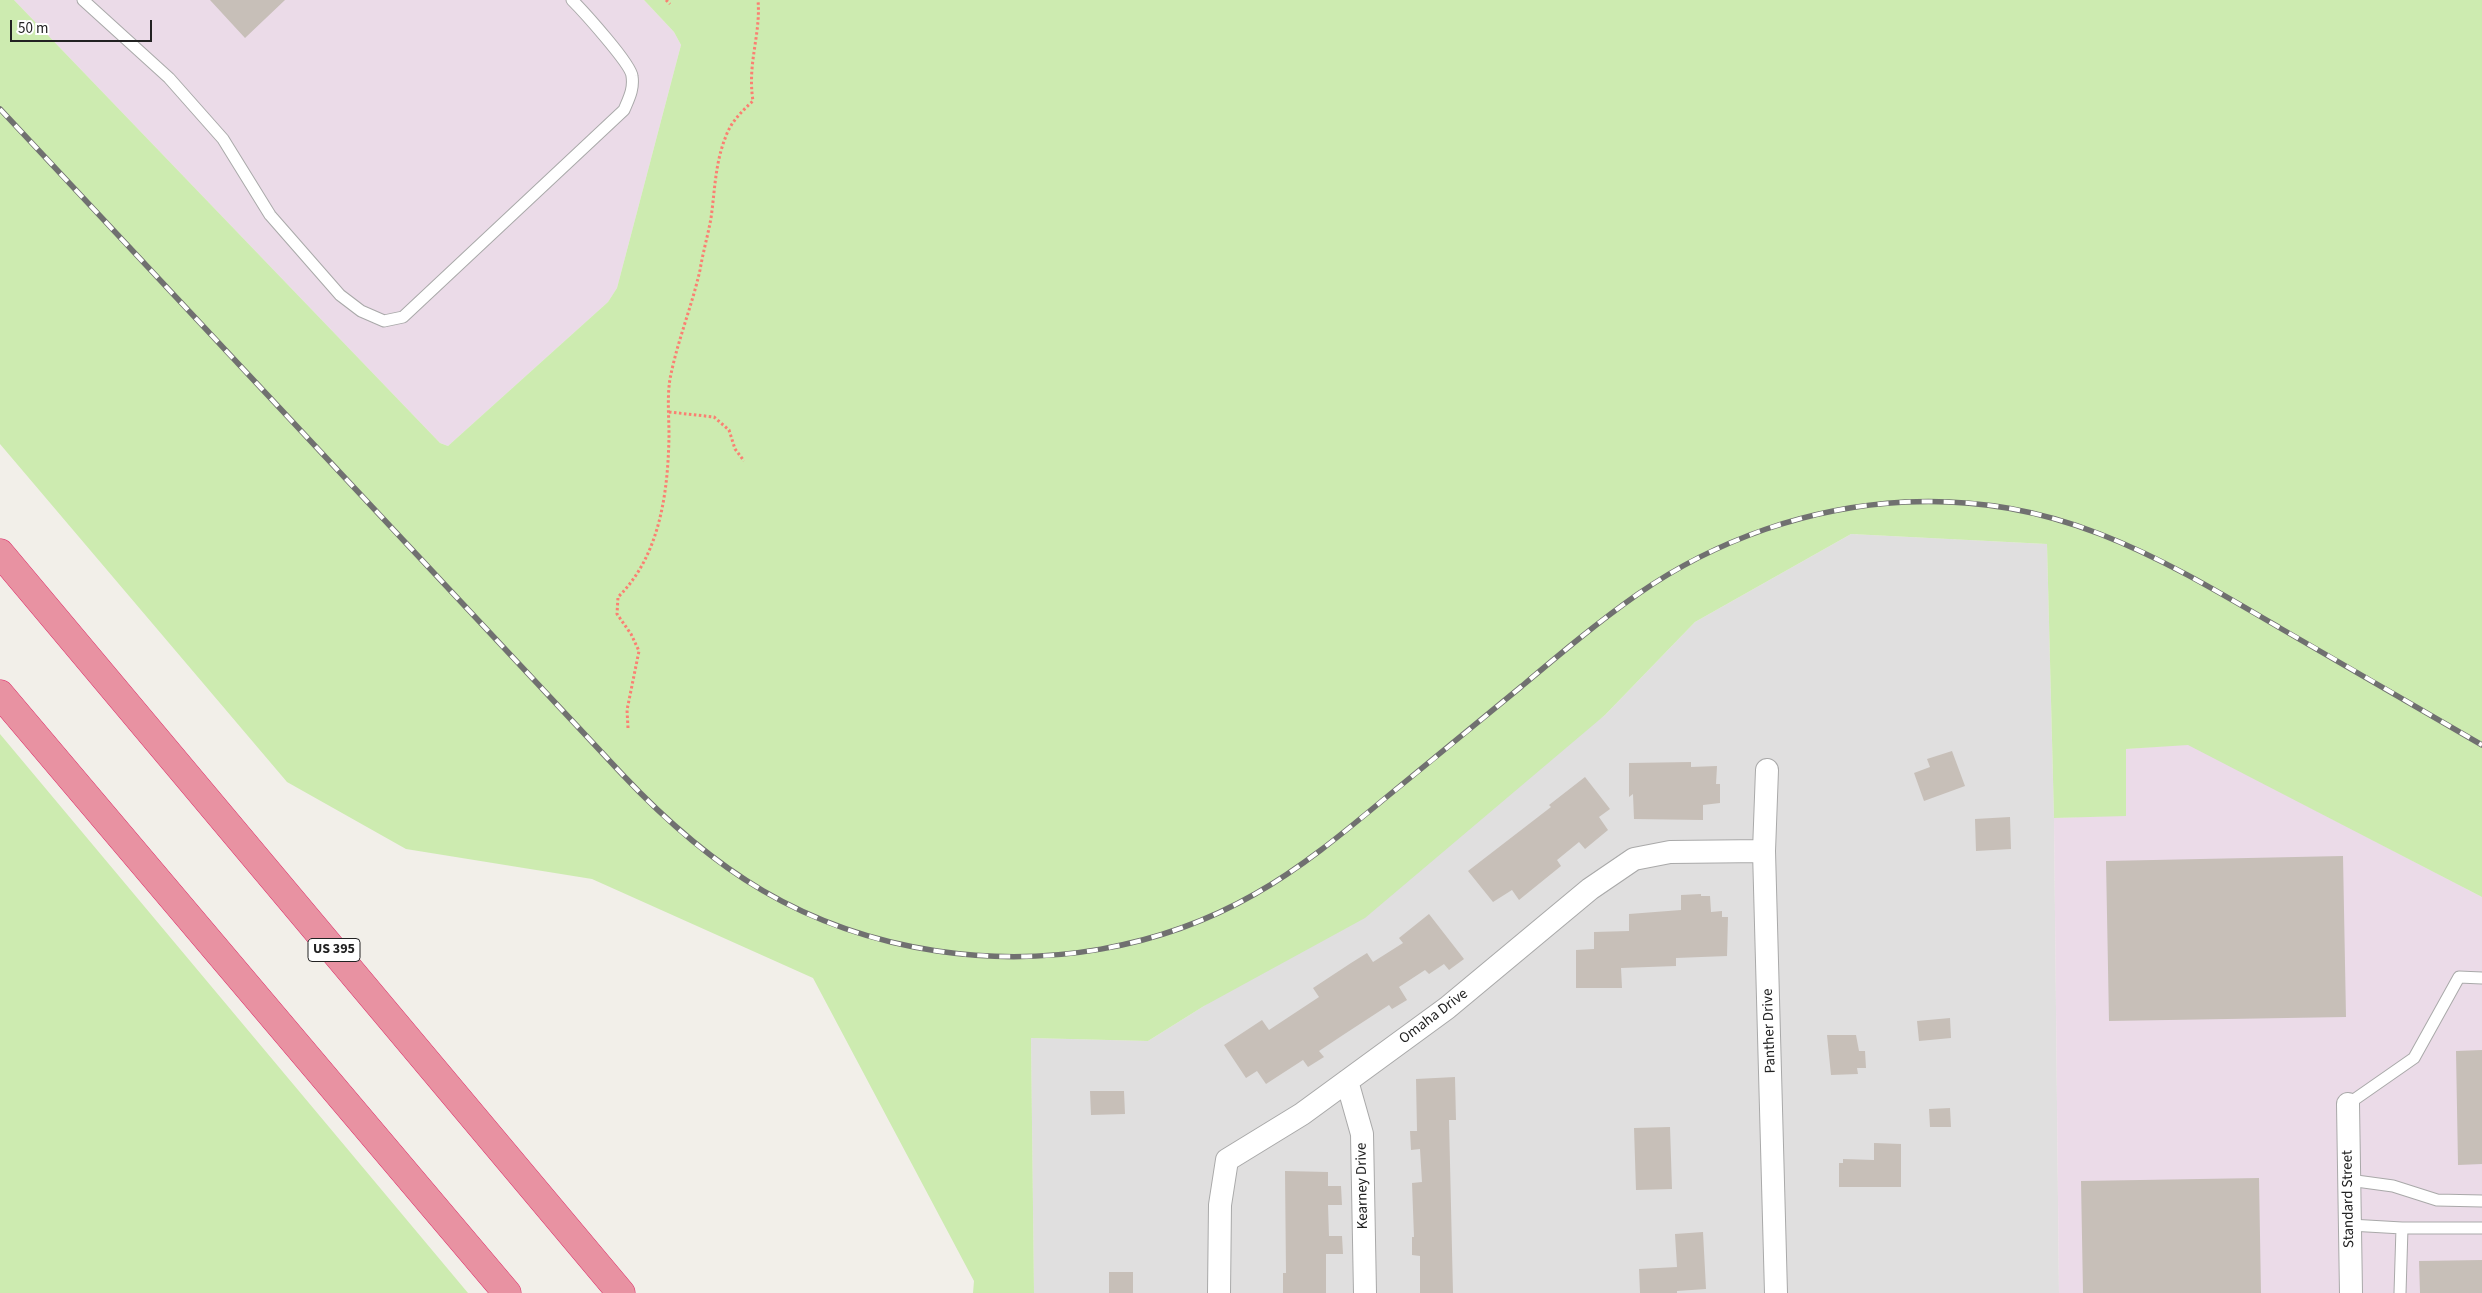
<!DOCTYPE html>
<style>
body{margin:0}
#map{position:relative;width:2482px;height:1293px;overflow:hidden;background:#f2efe9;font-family:"Source Sans 3",sans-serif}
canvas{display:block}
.scale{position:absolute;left:10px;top:20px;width:142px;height:22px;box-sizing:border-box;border:2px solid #222;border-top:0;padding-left:6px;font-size:15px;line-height:18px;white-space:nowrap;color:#222;-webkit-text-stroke:4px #fff;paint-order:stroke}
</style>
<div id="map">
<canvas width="2482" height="1293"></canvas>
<div class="scale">50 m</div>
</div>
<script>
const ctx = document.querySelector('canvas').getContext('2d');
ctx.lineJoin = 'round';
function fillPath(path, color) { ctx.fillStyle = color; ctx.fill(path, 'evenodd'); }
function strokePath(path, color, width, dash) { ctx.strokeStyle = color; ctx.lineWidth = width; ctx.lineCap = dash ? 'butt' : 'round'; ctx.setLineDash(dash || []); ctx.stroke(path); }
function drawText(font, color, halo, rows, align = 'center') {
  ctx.font = font + ' "Source Sans 3",sans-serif'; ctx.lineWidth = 4; ctx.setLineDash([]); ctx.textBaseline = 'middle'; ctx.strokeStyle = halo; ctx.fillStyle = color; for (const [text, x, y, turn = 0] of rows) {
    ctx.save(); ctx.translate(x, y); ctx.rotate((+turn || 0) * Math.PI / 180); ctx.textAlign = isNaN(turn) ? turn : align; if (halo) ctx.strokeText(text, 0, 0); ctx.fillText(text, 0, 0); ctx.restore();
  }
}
fillPath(new Path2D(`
 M1851,534L2047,544L2054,818L2059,1293H1034L1031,1038L1148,1041L1204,1006L1605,715L1695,622Z`), '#e0dfdf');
fillPath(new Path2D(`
 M14,0H644L674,32L681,45L617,288L608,302L448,446L440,443Z
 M2188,744L2482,897V1293H2059L2054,818L2126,815V749Z`), '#ebdbe8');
fillPath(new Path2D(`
 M0,0H14L440,443L448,446L608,302L617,288L681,45L674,32L644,0H2482V897L2188,745L2126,749V816L2054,818L2047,544L1851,534L1695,622L1605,715L1365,918L1204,1006L1148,1041L1031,1038L1034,1293H973L974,1281L813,978L592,879L406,849L287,782L0,444Z
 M0,734L468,1293H0Z`), '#cdebb0');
fillPath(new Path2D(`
 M210,0H285L245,38Z
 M1952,751L1965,786L1924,801L1914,773L1930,767L1927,759Z
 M1691,762V767L1717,766L1716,784H1720V803L1703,805V820L1634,819L1633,794L1629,797V763Z
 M1585,777L1610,809L1599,817L1608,830L1585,849L1579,842L1557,860L1561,866L1519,900L1512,890L1493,902L1468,871L1551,807L1549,805Z
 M2010,817L2011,849L1976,851L1975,819Z
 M2343,856L2346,1017L2109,1021L2106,861Z
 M1701,894V896H1710L1711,912L1722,911V917H1728L1727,956L1676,958V966L1621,968L1622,988H1576V950L1594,949V932L1629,931V914L1681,910V895Z
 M1429,914L1464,959L1449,970L1444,964L1429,974L1425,970L1399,987L1407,1000L1392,1009L1389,1005L1343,1035L1319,1051L1324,1057L1308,1067L1303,1060L1266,1084L1257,1071L1246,1078L1224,1045L1262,1020L1269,1030L1319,997L1313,988L1351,963L1367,953L1373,962L1403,943L1399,938Z
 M1950,1018L1951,1038L1919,1041L1917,1021Z
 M1827,1035H1856L1859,1051H1865L1866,1068H1857L1858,1074L1831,1075Z
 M2482,1050V1164L2458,1165L2456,1051Z
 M1455,1077L1456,1120H1449L1453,1293H1420V1256L1412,1255V1237H1414L1412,1183L1422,1182L1420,1149L1411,1150L1410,1131H1417L1416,1079Z
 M1090,1091H1124L1125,1114L1091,1115Z
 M1950,1108L1951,1127H1930L1929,1109Z
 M1670,1127L1672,1189L1636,1190L1634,1128Z
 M1874,1143L1901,1144V1187H1839V1163H1843V1159L1874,1160Z
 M1285,1171L1328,1172V1186H1341L1342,1205H1328L1329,1236H1342L1343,1254H1326V1293H1283V1273H1286Z
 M2259,1178L2261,1293H2083L2081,1181Z
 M1703,1232L1706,1289L1677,1291V1293H1640L1639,1269L1677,1267L1675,1234Z
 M2482,1260V1293H2420L2419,1261Z
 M1109,1272H1133V1293H1109Z`), '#c7bfb8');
const service = new Path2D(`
 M83,0L169,78L223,139L270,215L340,295L361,311L384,321L403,317L624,110C629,98 634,89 632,76C631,64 583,11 572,0
 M2348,1104L2414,1058L2459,977L2482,978
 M2349,1180L2393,1186L2437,1200L2482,1201
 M2350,1225L2402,1228L2400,1293
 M2402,1228H2482`);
const minor = new Path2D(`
 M1767,770L1764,851L1776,1293
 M1347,1081L1362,1134L1365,1293
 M2348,1104L2351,1293
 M1219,1293L1220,1205L1227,1160L1302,1114L1447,1008L1590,889L1634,859L1670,852L1764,851`);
const motorway = new Path2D(`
 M0,553L621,1293
 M0,694L507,1293`);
strokePath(service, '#a9a9a9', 13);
strokePath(minor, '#a9a9a9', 24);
strokePath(motorway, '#dc2a67', 29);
strokePath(new Path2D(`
 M666,0L670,4
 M669,412L714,417L729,430L735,449L744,461
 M628,728L627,710L639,651L631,634L617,614L618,597C660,556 668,492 669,436C669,417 667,397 670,379C677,342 692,306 700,270C703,252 708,235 711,218C715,190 715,163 726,136C731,122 742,111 753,101C747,63 761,35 758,0`), '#fa8072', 3, [2.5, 2.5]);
strokePath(service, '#fff', 11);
strokePath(minor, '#fff', 22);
strokePath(motorway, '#e892a2', 28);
const rail = new Path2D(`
 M0,109L621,773C712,870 804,931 937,951C1046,967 1159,949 1255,894C1301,868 1342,834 1383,800C1430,762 1476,724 1522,686C1560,654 1598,622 1638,594C1717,539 1810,507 1905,502C2056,495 2156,555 2280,628C2348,667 2415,706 2482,745`);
strokePath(rail, '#707070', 5.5);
strokePath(rail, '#fff', 4, [11]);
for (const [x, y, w] of [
 [334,950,52]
]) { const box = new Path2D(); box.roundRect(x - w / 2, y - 11.5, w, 23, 4); ctx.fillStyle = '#fff'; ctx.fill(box); strokePath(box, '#222', 1); }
drawText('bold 14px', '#222', null, [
 ["US 395",334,950]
]);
drawText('15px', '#222', '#fff', [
 ["Omaha Drive",1434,1017,-37],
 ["Panther Drive",1770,1031,-92],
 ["Kearney Drive",1363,1186,-91],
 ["Standard Street",2349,1199,-91]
]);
</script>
